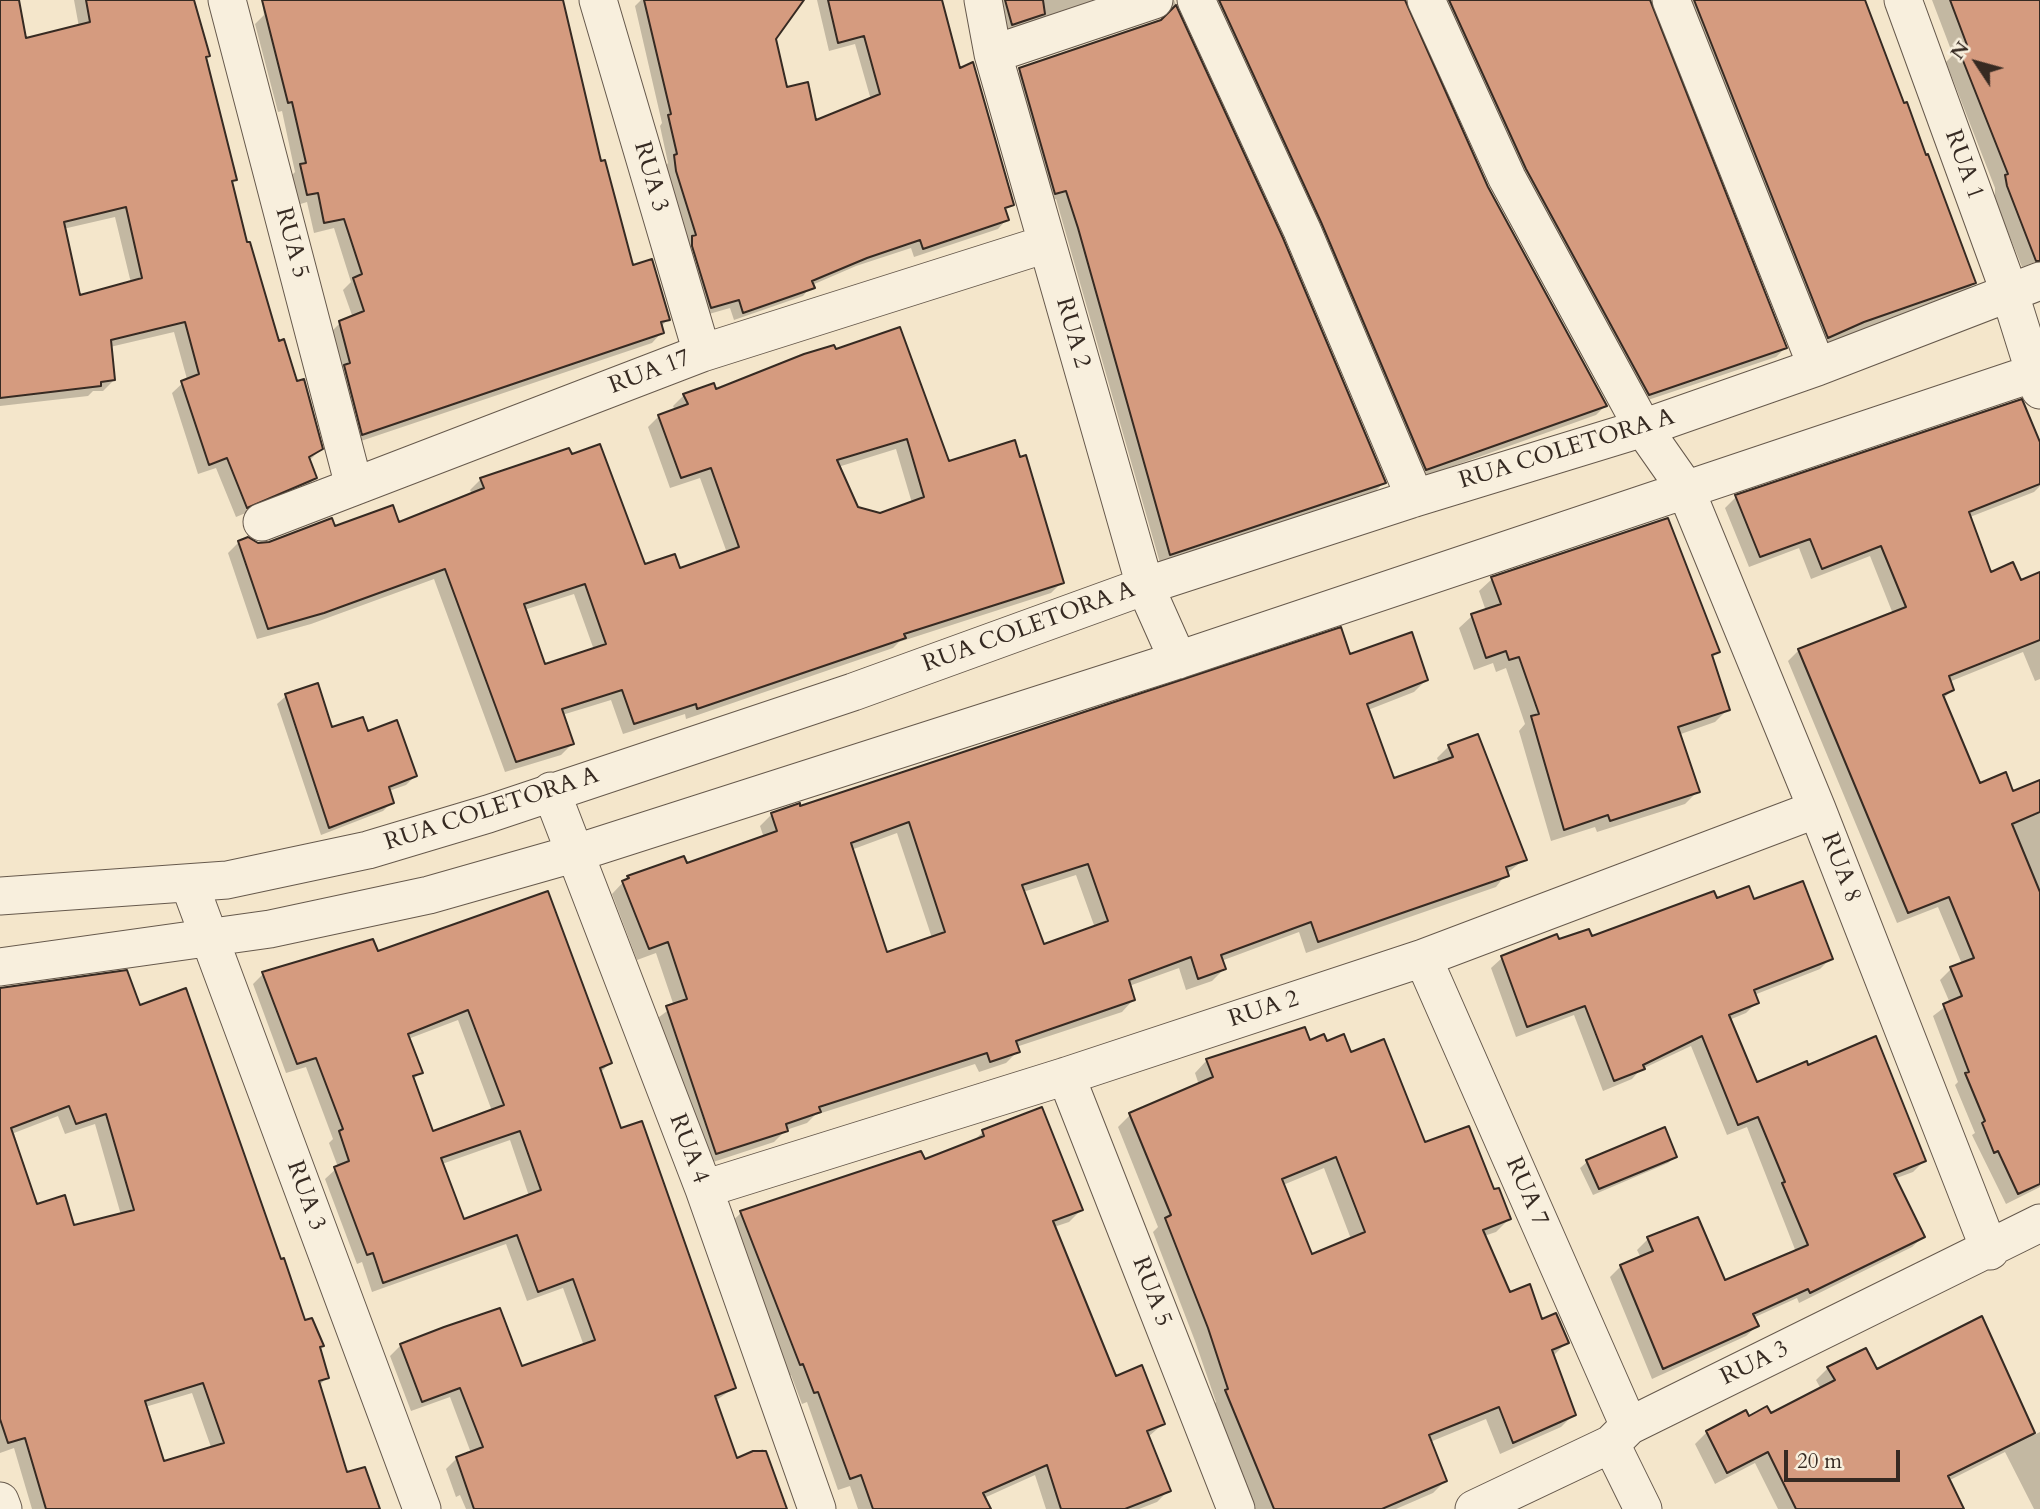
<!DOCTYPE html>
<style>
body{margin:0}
#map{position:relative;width:2040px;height:1509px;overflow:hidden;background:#f4e6cb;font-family:Cardo,serif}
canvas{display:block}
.north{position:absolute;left:1942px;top:28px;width:70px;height:70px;-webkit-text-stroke:5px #f8efdd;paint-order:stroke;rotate:306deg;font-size:19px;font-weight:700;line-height:28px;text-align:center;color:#362a22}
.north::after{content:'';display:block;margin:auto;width:24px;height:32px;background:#362a22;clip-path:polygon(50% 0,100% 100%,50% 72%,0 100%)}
.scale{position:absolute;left:1784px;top:1450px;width:116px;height:32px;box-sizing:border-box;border:4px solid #362a22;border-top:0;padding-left:9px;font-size:21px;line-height:24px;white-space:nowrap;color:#362a22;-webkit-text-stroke:5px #f8efdd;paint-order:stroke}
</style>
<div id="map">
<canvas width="2040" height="1509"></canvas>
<div class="north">N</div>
<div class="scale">20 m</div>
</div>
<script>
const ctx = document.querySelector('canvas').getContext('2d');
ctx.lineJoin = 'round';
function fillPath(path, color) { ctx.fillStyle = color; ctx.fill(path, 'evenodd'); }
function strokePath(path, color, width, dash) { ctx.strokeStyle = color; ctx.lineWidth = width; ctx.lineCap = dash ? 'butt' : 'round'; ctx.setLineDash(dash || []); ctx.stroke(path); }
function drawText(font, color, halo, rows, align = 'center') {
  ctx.font = font + ' Cardo,serif'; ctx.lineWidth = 5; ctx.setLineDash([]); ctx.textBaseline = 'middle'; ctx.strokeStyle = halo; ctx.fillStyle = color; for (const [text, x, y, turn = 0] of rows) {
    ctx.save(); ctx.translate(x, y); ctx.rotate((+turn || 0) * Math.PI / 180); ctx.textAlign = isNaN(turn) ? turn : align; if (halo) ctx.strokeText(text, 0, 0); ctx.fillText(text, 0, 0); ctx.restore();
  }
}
fillPath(new Path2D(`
 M0,0H17L25,40L79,27L74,0H193L208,56L205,59L235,180L230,184L245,243L278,343L321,449L309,461L315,478L304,489L236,517L216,468L198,474L172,393L187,379L174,332L110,347L114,380L103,391H93L88,396L0,406ZM115,217L131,283L79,297L63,229Z
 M262,0H561L600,164L632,268L668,319L661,327L662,332L652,343L352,444L330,333L340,323L353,318L343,290L351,282L334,228L314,233L307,202L297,205L291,176L295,172L282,111L278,112L255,24L264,15Z
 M641,0H802L774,38L786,89L814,122L871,100L855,44L829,51L817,0H940L1007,219L998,229L914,257L911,248L856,266L812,285L803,296L734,320L730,308L702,316L666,166L668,163L660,126L662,123L635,6Z
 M998,0H1103L1005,33Z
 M1163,0H1174L1384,482L1375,492L1160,563L1056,199L1047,202L1014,77L1024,68L1163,20L1166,14Z
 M1206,0H1404L1487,189L1605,406L1596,415L1417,479Z
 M1436,0H1649L1785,348L1776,357L1639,403Z
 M1680,0H1861L1974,283L1965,292L1818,346Z
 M1932,0H2040V260L2022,267L1995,200V188L1946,62L1953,55Z
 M805,356L948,463L1062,582L1051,593L899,642L893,648L686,719L685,714L623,734L611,700L562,715L572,744L561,755L505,772L434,579L311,624L257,639L228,553L239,542L269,543L334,528L398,524L472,494L470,490L481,479L644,566L679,570L727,553L700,478L670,488L648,427L659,416L675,410L673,406L684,395L715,391ZM896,449L912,503L880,515L856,509L838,467ZM574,594L594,650L544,666L524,610Z
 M2040,447V486L2034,492L1970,517L1990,574L2020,582L2040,574V679L2035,681L2023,652L1949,682L1952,690L1943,699L1979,785L2012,793L2040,782V1187L2006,1204L1972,1135L1975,1133L1955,1085L1958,1082L1933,1016L1950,1003L1940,980L1951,969L1962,964L1938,907L1897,923L1788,661L1799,650L1893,614L1870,556L1811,579L1799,548L1749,567L1725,508L1736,497Z
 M1492,579L1718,651L1711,659L1728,709L1715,722L1678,735L1698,791L1685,804L1597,832L1595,827L1551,841L1519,731L1525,724L1506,668L1496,672L1493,663L1474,670L1459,628L1472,616L1486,611L1479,591Z
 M1349,657L1426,680L1414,692L1368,710L1393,780L1439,763L1437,758L1449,746L1525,859L1507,873L1496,887L1306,953L1299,932L1221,961L1224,969L1212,981L1186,990L1179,968L1129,986L1133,1000L1122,1012L1016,1047L1018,1051L1006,1063L979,1072L975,1064L815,1115L807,1123L786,1130L774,1142L704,1165L655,1020L674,1006L656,953L637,960L612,894L628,877L686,865L764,838L760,826L772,814ZM897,833L932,938L885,954L851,850ZM1076,875L1095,928L1043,946L1023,892Z
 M286,696L331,729L367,733L415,776L406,785L389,791L392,802L383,811L321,835L277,704Z
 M1716,900L1753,901L1831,958L1820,969L1754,995L1757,1002L1746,1013L1729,1020L1756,1084L1924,1161L1913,1172L1894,1179L1923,1237L1912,1247L1799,1303L1797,1298L1753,1318L1757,1326L1746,1336L1652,1379L1610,1277L1621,1266L1641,1258L1637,1250L1648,1239L1724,1282L1796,1252L1747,1127L1727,1135L1691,1046L1640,1070L1632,1079L1603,1091L1574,1015L1516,1037L1491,968L1502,958L1558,942L1591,938Z
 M377,953L610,1063L600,1073L620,1130L734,1388L715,1401L735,1460L763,1449L785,1509H466L460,1495L456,1497L446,1469L457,1458L471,1453L450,1397L411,1411L390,1356L401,1345L521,1368L584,1346L563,1288L527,1301L506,1244L372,1292L362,1262L357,1264L325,1179L338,1167L329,1143L333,1139L306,1067L286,1073L253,984L263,974ZM458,1020L492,1111L432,1134L413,1080L421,1072L408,1039ZM510,1140L529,1196L463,1221L442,1164Z
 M0,1004L139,1008L280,1261L304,1322L322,1345L319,1349L327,1377L319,1386L346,1474L378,1509H32L14,1448L0,1453ZM58,1116L65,1134L95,1124L121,1215L73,1227L36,1206L14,1133ZM192,1393L211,1447L162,1463L145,1407Z
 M1309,1042L1327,1043L1350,1055L1424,1145L1493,1191L1509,1219L1496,1232L1484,1236L1509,1295L1567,1342L1553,1356L1574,1414L1561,1427L1500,1454L1486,1419L1430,1442L1445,1481L1433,1493L1396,1509H1255L1213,1405L1216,1402L1195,1341L1153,1232L1158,1227L1118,1127L1130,1115L1199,1085L1195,1073L1207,1060ZM1324,1168L1351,1239L1311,1256L1283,1185Z
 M1041,1109L1081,1210L1069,1222L1054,1227L1115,1378L1163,1424L1148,1437L1169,1490L1157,1502L1139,1509H1046L1035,1475L984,1498L989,1509H858L850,1486L838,1490L807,1402L802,1404L791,1375L788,1376L729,1224L741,1213L924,1162L971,1143L983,1132Z
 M1664,1130L1675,1157L1668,1163L1593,1195L1580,1168L1587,1162Z
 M1982,1318L2034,1435L2040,1432V1509H2034L2005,1452L1948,1481L1962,1509H1778L1755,1463L1715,1484L1695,1444L1707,1432L1748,1418L1770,1416L1821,1389L1816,1380L1828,1368L1877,1371Z`), '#0003');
const building = new Path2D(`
 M0,0H19L26,38L90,22L86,0H194L210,56L206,57L237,180L232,181L247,242H250L279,341L284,339L297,381L304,379L323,449L309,457L317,478L247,508L227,458L209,465L181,381L199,374L185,322L111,340L115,380L101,382V386L0,398ZM126,207L142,278L80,295L64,222Z
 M262,0H563L601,161L605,160L633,265L652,259L670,320L661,322L664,333L362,435L344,365L350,363L339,321L364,311L353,278L362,274L344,219L324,223L318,193L307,195L300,164L306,163L292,102L288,103Z
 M644,0H804L776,39L787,87L808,82L816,120L880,94L864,36L838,43L828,0H942L960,68L973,62L1014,205L1005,208L1009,220L923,249L920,240L867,258L812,281L815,288L743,313L739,300L711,308L692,246V236L696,235L676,171L674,155L677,154L668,115L671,114Z
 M1005,0H1043L1045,14L1012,25Z
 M1219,0H1405L1488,187L1607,406L1426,470L1321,222Z
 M1449,0H1650L1787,348L1649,395L1526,169Z
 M1694,0H1865L1904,103L1907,102L1926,155L1928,154L1976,283L1864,322L1828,338Z
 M1950,0H2040V261H2036L2007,186L2005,175L2008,174L1958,48L1967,45Z
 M1176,5L1283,238L1386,483L1170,555L1078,228L1066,191L1055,194L1019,68L1161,20Z
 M900,327L949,461L1015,440L1020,457L1026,455L1064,583L904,634L906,638L697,709L696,704L634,724L622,690L562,709L574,744L516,762L445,569L324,613L268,629L238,541L248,537L258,543L269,542L332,518L335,526L393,505L399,522L484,488L480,478L569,448L572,454L600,444L645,564L675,554L680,568L739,547L711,468L681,478L658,415L688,404L683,394L714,383L716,389L804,354L834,345L836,349ZM907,439L924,497L880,513L858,507L837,460ZM585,584L606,644L545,664L524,604Z
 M2022,399L2040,442V484L1969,512L1991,572L2013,562L2021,580L2040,572V640L1949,676L1954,690L1943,695L1980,783L2006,772L2013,791L2040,780V812L2012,824L2040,892V1184L2018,1194L1998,1151L1994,1153L1982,1123L1985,1121L1965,1073L1969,1072L1943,1004L1962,996L1950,967L1974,958L1949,897L1908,913L1798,649L1906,607L1881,546L1822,569L1810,539L1760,557L1735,495Z
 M1668,518L1720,652L1712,655L1730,710L1678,727L1700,792L1610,821L1608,815L1564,830L1531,716L1539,714L1519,657L1509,660L1506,651L1486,658L1471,614L1501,604L1491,577Z
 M1341,627L1350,654L1412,632L1428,680L1367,704L1394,778L1453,757L1448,745L1478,734L1527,860L1506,867L1509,876L1318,942L1311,922L1221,955L1226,969L1198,979L1191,957L1129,980L1135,1000L1016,1041L1020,1052L990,1062L987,1053L819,1107L821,1112L786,1124L788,1131L716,1154L666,1006L687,999L668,942L649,949L622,881L629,878L627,876L684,856L687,863L777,831L771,813L800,803V806ZM909,822L945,932L887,952L851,843ZM1088,864L1108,921L1044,944L1022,885Z
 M318,683L332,727L363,717L368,731L397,720L417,776L389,787L394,803L329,828L285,694Z
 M1803,881L1833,959L1754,990L1759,1003L1729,1015L1757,1082L1807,1061L1808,1065L1876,1036L1926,1161L1894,1174L1925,1237L1810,1293L1808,1289L1753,1314L1759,1326L1663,1369L1620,1265L1653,1251L1647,1237L1698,1217L1725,1280L1808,1245L1782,1183L1785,1182L1758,1117L1738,1125L1702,1036L1643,1065L1645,1069L1614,1081L1585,1006L1527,1027L1501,956L1557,934L1559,939L1589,929L1592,936L1714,891L1717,898L1749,886L1754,899Z
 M548,891L612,1063L600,1068L621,1128L642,1121L736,1388L715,1396L737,1458L753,1451H766L787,1509H474L456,1457L483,1447L460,1388L422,1402L400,1344L444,1327L500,1308L522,1366L595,1340L573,1279L538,1292L517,1235L383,1283L373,1253L367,1255L334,1167L349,1161L339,1131L343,1129L316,1058L297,1064L262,972L373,939L378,951ZM468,1010L504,1105L433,1131L413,1076L423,1073L408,1034ZM520,1131L541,1190L464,1219L441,1158Z
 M127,970L140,1005L186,988L281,1259L284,1258L305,1320L312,1318L324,1346L320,1347L329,1378L319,1381L347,1472L365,1467L380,1509H46L25,1438L8,1443L0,1419V988ZM69,1106L76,1124L106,1114L134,1210L74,1225L65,1195L37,1204L11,1128ZM203,1383L224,1443L164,1461L145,1401Z
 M1305,1027L1310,1040L1324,1034L1327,1041L1344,1034L1351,1052L1384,1039L1425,1142L1469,1126L1494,1189L1499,1188L1511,1219L1483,1230L1510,1292L1530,1284L1542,1319L1556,1313L1569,1343L1552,1350L1576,1415L1513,1443L1499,1407L1429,1435L1447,1481L1382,1509H1274L1225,1390L1228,1389L1208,1328L1165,1218L1171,1215L1129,1113L1213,1077L1206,1059ZM1336,1157L1365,1232L1312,1254L1282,1179Z
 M1042,1107L1083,1210L1053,1221L1116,1376L1142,1365L1165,1424L1147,1431L1171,1491L1125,1509H1061L1047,1465L983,1493L991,1509H873L861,1475L850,1479L818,1392L814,1393L803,1364L800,1365L740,1211L921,1151L925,1159L984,1136L982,1130Z
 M1665,1127L1677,1157L1599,1189L1586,1160Z
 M1982,1316L2035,1433L1948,1476L1964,1509H1796L1768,1452L1727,1473L1706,1431L1746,1410L1749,1416L1767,1406L1771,1413L1835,1380L1827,1367L1866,1348L1877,1369Z`);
fillPath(building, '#d59b7f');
strokePath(building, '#362a22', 2);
const minor = new Path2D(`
 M227,0L354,486
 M598,0L702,353
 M983,0L993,54L1145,586L1178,660
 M1196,0L1302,230L1415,498
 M1426,0L1507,178L1643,428L1685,488L1817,809L1990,1251
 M1671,0L1817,367
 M1903,0L2009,291L2040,390
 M993,54L1154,0
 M262,522L702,353L1046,244
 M551,791L704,1189L817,1509
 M189,883L422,1509
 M0,896L227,880L368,850L488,814L853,692L1145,586L1415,498L1643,428L1817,367L2040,281
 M1423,958L1629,1426
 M0,967L270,929L429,895L573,854L1178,660L2040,371
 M1066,1076L1236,1509
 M704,1189L1066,1076L1423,958L1817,809
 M1611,1444L1643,1509
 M0,1501L3,1509
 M1474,1509L1611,1444L1629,1426L2040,1223`);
strokePath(minor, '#66594c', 39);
strokePath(minor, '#f8efdd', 37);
drawText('24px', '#362a22', '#f8efdd', [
 ["RUA 1",1963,165,70],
 ["RUA 3",650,177,74],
 ["RUA 5",291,243,75],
 ["RUA 2",1072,333,74],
 ["RUA 17",650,373,-21],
 ["RUA COLETORA A",1567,450,-17],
 ["RUA COLETORA A",1029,628,-20],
 ["RUA COLETORA A",492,810,-18],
 ["RUA 8",1840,868,69],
 ["RUA 2",1264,1010,-18],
 ["RUA 4",688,1149,69],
 ["RUA 7",1526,1192,66],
 ["RUA 3",305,1196,70],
 ["RUA 5",1151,1292,69],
 ["RUA 3",1755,1364,-26]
]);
</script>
